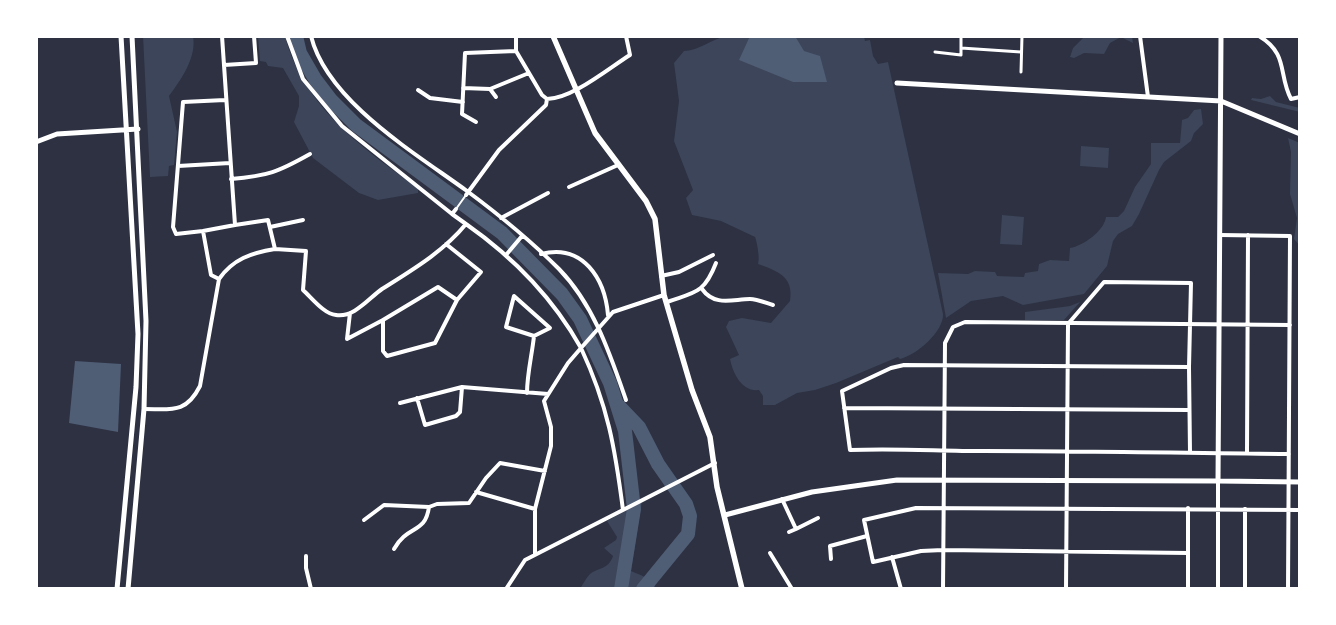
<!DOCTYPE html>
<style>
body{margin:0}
#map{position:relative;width:1336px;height:625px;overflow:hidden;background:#2d3142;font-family:Cabin,sans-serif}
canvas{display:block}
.frame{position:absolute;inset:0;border:38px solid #fff;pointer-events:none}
</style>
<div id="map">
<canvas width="1336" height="625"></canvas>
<div class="frame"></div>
</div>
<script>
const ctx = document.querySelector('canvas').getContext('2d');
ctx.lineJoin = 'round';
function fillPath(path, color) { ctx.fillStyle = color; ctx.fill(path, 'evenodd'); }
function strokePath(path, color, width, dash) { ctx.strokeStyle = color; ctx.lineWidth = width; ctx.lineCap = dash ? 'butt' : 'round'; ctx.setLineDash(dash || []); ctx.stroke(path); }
fillPath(new Path2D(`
 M143,36H193C197,57 181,80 169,96L177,132L174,165L169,166L168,176L150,177Z
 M258,36H285C303,106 362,148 418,188V193L378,200L359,193L313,158L294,122L299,106V96L283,68L268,66L266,62L260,61Z
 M727,36H864L865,41L870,40L873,56L878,64L888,62L943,314C944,331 917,355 900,359L898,357L836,383L815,390L797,393L775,405H763V396L759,390C742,392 733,374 730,359L739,355L726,327L729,321L742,318L771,323L790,301C794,276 777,271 758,264C760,258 757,242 755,237L721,221L692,215L686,198L693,190L674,141L679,101L674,63L684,51C701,50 711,39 727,36Z
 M1085,36H1132L1133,43L1121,37L1110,43L1104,54L1084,53L1074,58L1070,57L1073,48Z
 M1270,96L1276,102L1300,108V112L1251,100L1252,98L1261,99Z
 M1201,109L1203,124L1194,133L1191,141L1164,162L1159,170L1139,214L1132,226L1118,234L1113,241L1107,266L1084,294L1023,305L1003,296L971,301L946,318L938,273L968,274L975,271L995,272L997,276L1024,277L1025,273L1038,271L1039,264L1050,260L1069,261L1070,248C1083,246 1104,231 1106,217H1118L1124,211L1135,187L1151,164V143H1180L1182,120L1188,118L1194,110Z
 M1288,138L1300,143V246L1294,239L1297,218L1290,194L1291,152Z
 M1081,146L1109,148L1108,168L1080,166Z
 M1002,215L1024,217L1022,245L1000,244Z
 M1080,302L1064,320H1025V312L1070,306Z
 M642,501L631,571C640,575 652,578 656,589H580C583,584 586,578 590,574C599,567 608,570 613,556L604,548L616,540L617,537L607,521Z`), '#3c4559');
fillPath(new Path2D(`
 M750,36H795L804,51L820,56L827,82H793L739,60Z
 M75,361L121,364L118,432L69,423Z`), '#4f5d75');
strokePath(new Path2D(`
 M296,36L300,53L315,79L331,100L356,125L502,233L562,294L580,319L610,383L625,431L634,509L621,589
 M619,406L639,427L658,464L686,504L690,516L688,534L643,589`), '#4f5d75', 14);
strokePath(new Path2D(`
 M456,209L466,195`), '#fff', 2);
strokePath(new Path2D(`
 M961,48L1021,52
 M935,52L961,55V36
 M1021,72L1022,36`), '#fff', 3);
strokePath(new Path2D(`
 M287,36L303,79L342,126L452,214
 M311,36C327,101 415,153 467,191C498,214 532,242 559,269C594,305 610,354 626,400
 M516,36V51L542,95L547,99
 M1140,36L1148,97
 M1259,36C1289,54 1278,75 1291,99L1300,97
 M224,65L256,63L254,36
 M463,88L490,89L496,97
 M490,89L529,73
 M418,90L430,98L463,102
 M476,122L462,114L465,53L516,51
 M178,166L230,163
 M231,179C268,176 278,172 310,154
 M569,187L618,165
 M466,195L499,150L546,105L547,99C572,99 609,68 630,55L626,36
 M501,218L548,193
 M466,224C513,257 553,298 581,348L568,363L544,401L551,427V446L535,509V554
 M235,225L268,220L275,249L306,251L303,290C312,298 324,314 336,315C354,318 369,298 382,289C412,270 443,252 466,224L452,214L456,209
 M270,227L303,220
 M203,231L176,234L173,227L183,102L225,100
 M1220,235L1290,236L1288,589
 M446,244L481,272L457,300L435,343L387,356L383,351V320L438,287L457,300
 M541,254C583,243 605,279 608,315
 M506,255L522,236
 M661,276L679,272L713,255
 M219,279L211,275L203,231L235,225L222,36
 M702,289C715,307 733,299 750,299C757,299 766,303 773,305
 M514,296L550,328L534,336L506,327Z
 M667,302C695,292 704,294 716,263
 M350,313L347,339L383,320
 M1189,367L1190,453
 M527,393C527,374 532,355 534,336
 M417,398L425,425L456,416L460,412L462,387
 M400,403L462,387L548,394
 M844,408L1189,410
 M144,409C171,409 186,414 200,386L219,279C233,259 251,253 275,249
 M1247,453L1248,235
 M1218,481V589
 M476,492L535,509
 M782,499L796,529L818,518
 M1188,508V589
 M1245,509V589
 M623,510C615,448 608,406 581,348L613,312L664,295
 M364,520L384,505L429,507L437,504L469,503L486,478L500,463L545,471
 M789,532L796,529
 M394,549C408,524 425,535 429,507
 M770,553L792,589
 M1188,553L943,550L921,551L873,562L864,520L916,508L1300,510
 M306,556V568L311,589
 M892,557L901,589
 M831,559L830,546L867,536
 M506,589L525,560L715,463
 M943,589L945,343L953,327L965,322L1290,325
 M1066,589L1068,324L1104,282L1191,283L1189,367L904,365L891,368L842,391L850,450C894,448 939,451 983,451C1085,451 1187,453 1289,454`), '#fff', 4);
strokePath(new Path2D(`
 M897,83L1221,101L1300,134
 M36,142L57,134L138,129
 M1218,481L1300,482
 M725,515L812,492L897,480L1218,481L1221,36
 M117,589L136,387L138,334L121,36
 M128,589L144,409L146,321L132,36`), '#fff', 5);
strokePath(new Path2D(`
 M553,36L595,133L646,201L655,219L664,295L692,390L710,437L717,487L742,589`), '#fff', 5.5);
</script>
